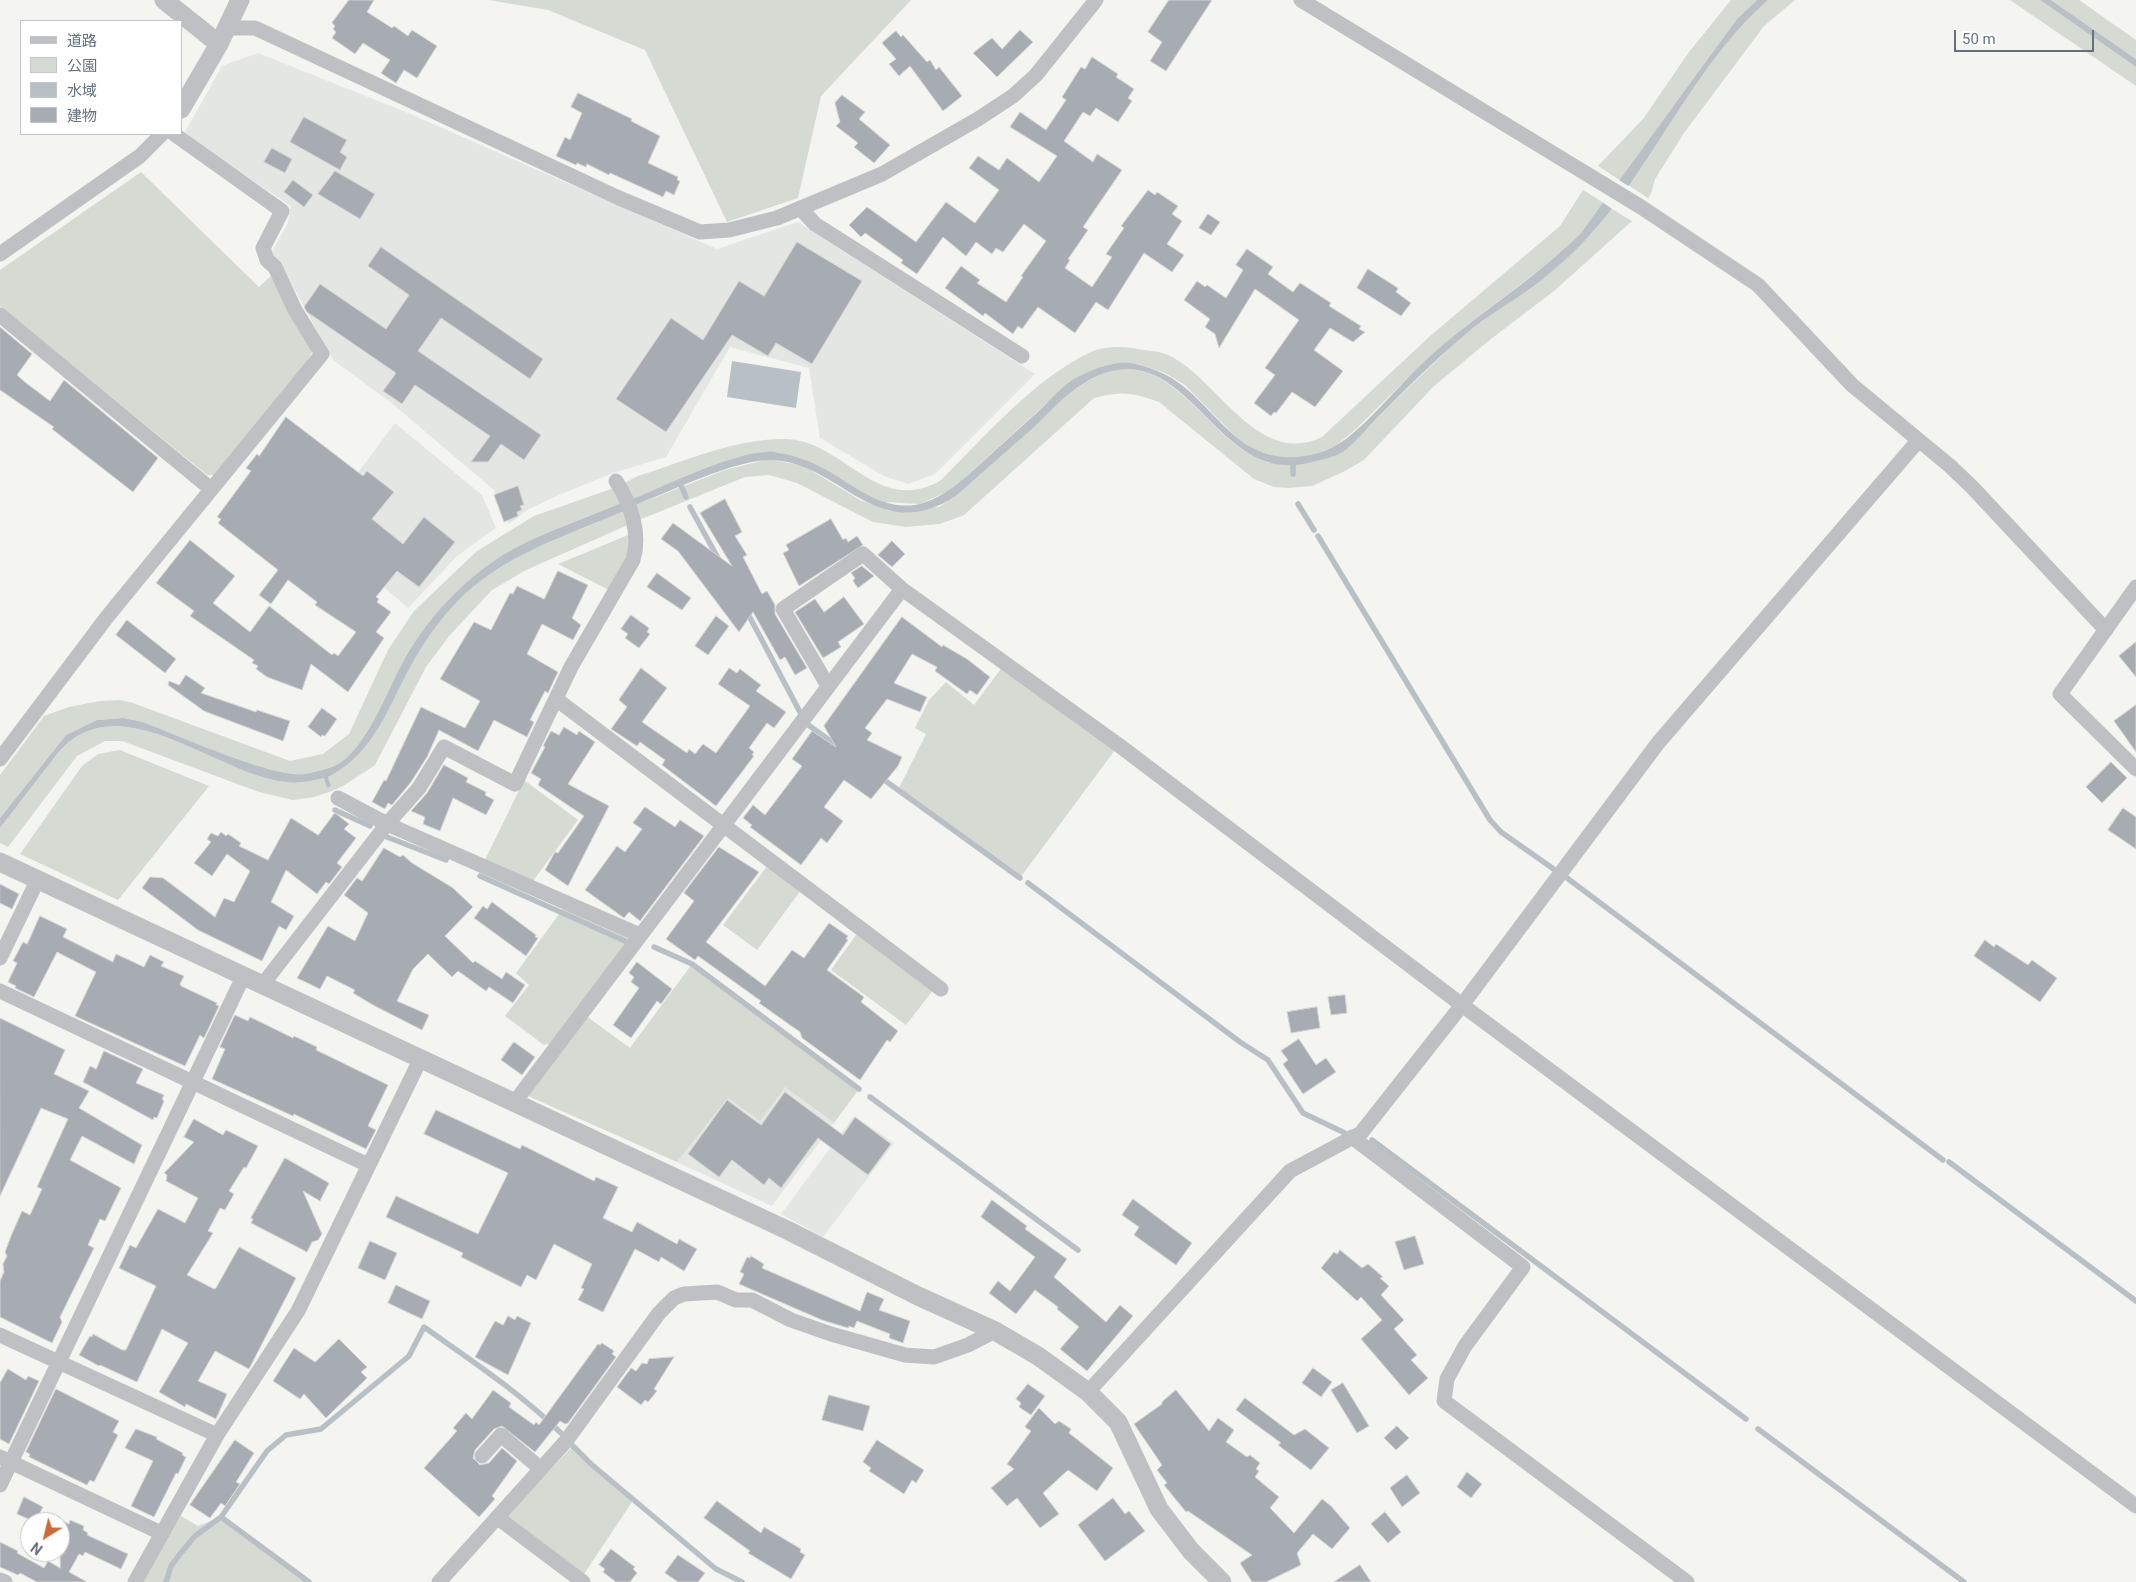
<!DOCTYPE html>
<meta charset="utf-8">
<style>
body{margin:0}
#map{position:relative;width:2136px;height:1582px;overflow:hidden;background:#f4f4f1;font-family:Roboto,"Noto Sans JP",sans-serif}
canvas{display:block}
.legend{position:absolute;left:20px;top:20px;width:162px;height:115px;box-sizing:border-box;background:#fff;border:1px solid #c2c6cb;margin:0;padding:6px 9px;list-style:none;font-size:15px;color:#67717e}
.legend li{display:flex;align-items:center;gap:10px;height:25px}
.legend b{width:25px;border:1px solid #c2c6cb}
.north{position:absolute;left:20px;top:1512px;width:50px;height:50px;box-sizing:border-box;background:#fff;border:1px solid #c2c6cb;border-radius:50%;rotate:216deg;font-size:14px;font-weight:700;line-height:20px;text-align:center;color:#67717e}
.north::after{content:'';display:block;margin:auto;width:18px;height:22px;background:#cb6b3a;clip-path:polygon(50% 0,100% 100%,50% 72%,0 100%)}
.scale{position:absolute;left:1954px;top:30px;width:140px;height:22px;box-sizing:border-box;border:2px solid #67717e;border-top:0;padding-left:6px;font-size:15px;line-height:18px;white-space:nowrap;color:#67717e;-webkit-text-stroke:4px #fff;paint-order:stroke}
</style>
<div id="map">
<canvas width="2136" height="1582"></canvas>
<ul class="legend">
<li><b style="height:6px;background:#bec0c4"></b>道路</li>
<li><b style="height:14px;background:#d5dad3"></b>公園</li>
<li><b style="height:14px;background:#b9c0c5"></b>水域</li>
<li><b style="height:14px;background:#a7acb2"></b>建物</li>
</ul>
<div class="north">N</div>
<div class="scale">50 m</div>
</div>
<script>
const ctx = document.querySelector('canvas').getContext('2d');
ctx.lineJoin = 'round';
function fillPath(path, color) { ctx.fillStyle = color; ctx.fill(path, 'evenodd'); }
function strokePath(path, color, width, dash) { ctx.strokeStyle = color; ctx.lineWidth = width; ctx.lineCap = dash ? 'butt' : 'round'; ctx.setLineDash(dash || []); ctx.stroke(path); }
fillPath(new Path2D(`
 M258,53L408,113L717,249L798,222L1035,374L935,474L908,484L884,476L820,438L809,368L730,347L666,457L613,473L559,495L529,509L509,524L494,490L389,401L333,360L282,266L271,253L287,225L291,206L194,141L185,132L222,66Z
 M395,423L482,495L496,528L457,556L408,608L316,529Z
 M785,1087L834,1123L772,1206L677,1162L728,1098Z
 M854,1116L894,1143L823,1237L781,1214Z`), '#e4e6e4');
fillPath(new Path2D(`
 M489,0H911L821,96L798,198L727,222L645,50L548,10Z
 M1731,0H1757L1737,19L1621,181L1598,166L1643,119L1689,52Z
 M1768,0H1795L1764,26L1684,133L1655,179L1651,194L1648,198L1628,185C1671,122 1710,51 1768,0Z
 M2010,0H2040L2136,67V86Z
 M2051,0H2079L2136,40V59Z
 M141,172L259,287L271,276L313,350L306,364L216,475H207L0,306V270Z
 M1583,190L1604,203L1581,233L1560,254L1471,322L1427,359L1355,430L1335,446L1316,454L1295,459L1276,457L1255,450L1237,438L1185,385L1165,373L1138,364L1071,381L951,490L920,504L884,502L866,496L817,465L778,452H767L735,458L630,500L623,484L638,476C686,461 736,438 786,439C845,441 876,516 940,481C986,436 1034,378 1093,351C1106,346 1125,346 1138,349C1147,351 1160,351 1168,355C1218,378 1257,468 1322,437L1429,337L1560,226Z
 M1612,209L1632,221L1554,291L1491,339L1434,386L1364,460L1343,472L1312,486L1288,488L1274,487L1254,479L1159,402C1131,392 1122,391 1094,398L964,515L940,524L906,527L873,522L797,483L769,475L745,477L639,520L633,506L725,470L769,459L804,466L860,500L889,511L939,507L956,496C984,472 1011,447 1038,422C1056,406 1073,388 1095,377C1167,343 1201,431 1254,456C1259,458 1266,463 1271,463C1292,465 1323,459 1342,452L1463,335L1550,273L1592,233Z
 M614,488L621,503C586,518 550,530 517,547C471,571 430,614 405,658C388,688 369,743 340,763C330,769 315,772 304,774C272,778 178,735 143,722L122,718L97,720L66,735L0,818V775L44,716L69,707L100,701L120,700L133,703L290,761L323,754L349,734L388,650L414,611L477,551L534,516Z
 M624,511L630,524L526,570L492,590L449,636L426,667L375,765L343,786L332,791L314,797L293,800L259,792L122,741H105L77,756L8,847L0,843V828C15,809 29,790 44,771C52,761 59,750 69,742C130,692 221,776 286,782C299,784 311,781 324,778L330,787L328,777C375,754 387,707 412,664C424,642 439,621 456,603C500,556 566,536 624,511Z
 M633,533L630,554L609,590L558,564Z
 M1003,666L1115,750L1020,878L898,790L926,734L915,728L929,700L946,682L974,705Z
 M120,750L209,786L118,900L20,854L82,766L98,754Z
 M524,780L578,820L533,881L485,860Z
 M768,865L801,890L757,950L723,925Z
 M565,906L633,938L552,1043L544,1045L505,1016L529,985L516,973Z
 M858,932L934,989L906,1025L831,970Z
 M692,964L859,1089L834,1123L785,1087L760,1121L728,1098L677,1162L528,1096L586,1016L630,1048Z
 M573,1446L591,1464L634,1499L584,1574L506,1516Z
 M181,1516L198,1526L221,1517L309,1582H143L157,1550Z`), '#d5dad3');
fillPath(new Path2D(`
 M1757,0H1768C1702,58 1664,141 1611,210C1593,233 1572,255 1550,273C1522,297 1488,314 1461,338C1432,363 1405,390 1378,417C1367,428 1355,443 1343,452C1334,457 1321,460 1312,462C1219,488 1193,348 1108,372C1078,381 1056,406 1034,427C1008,450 982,473 956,496C875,548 841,461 770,460C737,459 666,493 633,506L630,500C665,486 741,448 775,452C789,454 807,460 819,466C851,482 883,515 923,503C946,496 961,481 979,465C1000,446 1021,427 1042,408C1051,399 1061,388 1071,381C1085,372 1103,365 1119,363C1131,362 1142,365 1152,369C1191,382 1209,416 1240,440C1268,461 1299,462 1331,448C1360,435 1401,382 1427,359C1476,314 1534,280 1581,233L1737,19Z
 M2040,0H2051L2136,59V67Z
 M732,361L801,372L796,408L727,397Z
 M621,503L624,511C566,536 500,556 456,603C439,621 424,642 412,664C388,706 375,754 328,777L331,786L327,788L324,778C311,781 299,784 286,782C221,776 130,692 69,742C59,750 52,761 44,771C29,790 15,809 0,828V818L66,735L97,720L123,718L143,722C178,735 272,778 304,774C315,772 330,769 340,763C369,743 388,688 405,658C430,614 471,571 517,547C550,530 586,518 621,503Z`), '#b9c0c5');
fillPath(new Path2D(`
 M1619,180L1630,187L1614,210L1602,202Z`), '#f4f4f1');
strokePath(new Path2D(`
 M1293,462V474
 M680,483L686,497
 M1298,504L1314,530
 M690,507L719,560
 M1318,536L1490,820L1501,832L1555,870
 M746,610L801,714
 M807,724L840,748
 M880,777L1020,878
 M335,810L370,826
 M387,837L446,860
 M480,876L625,941
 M1567,878L1943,1160
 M1028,883L1240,1042L1268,1060L1303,1113L1347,1134
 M654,947L692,964L859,1089
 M870,1097L1078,1250
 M1372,1140L1746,1419
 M1949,1162L2136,1301
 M1758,1429L1964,1582
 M573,1446L591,1464L716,1569L742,1582
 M221,1517L309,1582
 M166,1582L171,1566L180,1554L195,1536L221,1517L267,1451L286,1435L321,1429L409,1356L424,1327C472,1361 519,1392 561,1433`), '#b9c0c5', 5.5);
const building = new Path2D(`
 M349,0H374L367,12L392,28L394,26L408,36L412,30L437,46L417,78L404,70L396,83L381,73L390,60L363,43L355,54L332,38L336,32L333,29L335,26L332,23Z
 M1169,0H1212L1166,71L1150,61L1162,42L1148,32Z
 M1020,30L1033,42L997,77L973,53L992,38L1002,49Z
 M896,31L901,37L903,35L927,62L930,60L936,70L939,67L962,96L943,111L910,66L899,76L889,64L896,59L882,43Z
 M1092,57L1118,74L1116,77L1134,89L1128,98L1132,101L1118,122L1096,108L1090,116L1083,112L1064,141L1093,162L1097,154L1122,170L1083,227L1088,230L1068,259L1070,260L1065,268L1092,287L1112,257L1106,254L1124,228L1121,226L1148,190L1155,195L1157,192L1178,206L1172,214L1182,221L1167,244L1184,255L1172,272L1144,253L1108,310L1096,302L1075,333L1038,307L1022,329L1018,326L1013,334L985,313L983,316L945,288L961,266L980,280L977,283L1006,302L1023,277L1021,276L1046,241L1024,224L1003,252L996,248L992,254L976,242L966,256L943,237L917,274L901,263L903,260L865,233L861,237L849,225L867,207L916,242L946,202L975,223L999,190L969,168L978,156L999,170L1007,158L1039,182L1057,156L1010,127L1020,112L1046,130L1066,100L1062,97L1081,67L1085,69Z
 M578,93L632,119L631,121L660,136L648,163L678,177L677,180L680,181L674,195L666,191L663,197L610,173L609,175L587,164L586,167L577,163L576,165L556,156L565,137L570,140L582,113L571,107Z
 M842,95L865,112L859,119L890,145L874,163L854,147L858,143L836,126L840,122L835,103Z
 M304,117L347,140L340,152L347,157L340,170L290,142Z
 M272,148L292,159L285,173L264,162Z
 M335,171L375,194L360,219L318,194Z
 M293,180L313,195L304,207L284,192Z
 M1208,214L1220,222L1211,235L1199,228Z
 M797,242L862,281L812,364L776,343L768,356L732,335L666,432L616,399L671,318L703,340L739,281L764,296Z
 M381,247L543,359L530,379L441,318L418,351L541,435L524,460L501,444L488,462H471L490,436L415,385L402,404L383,391L396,373L307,312L304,307L320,284L386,329L409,295L368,266Z
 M1247,249L1273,267L1268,274L1293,292L1300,283L1331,303L1329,306L1361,326L1359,329L1365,332L1353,342L1330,328L1314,350L1343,371L1315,407L1292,392L1276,413L1274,412L1271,416L1254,403L1275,375L1265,368L1299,320L1255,289L1219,348L1215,334L1205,327L1210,319L1184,300L1197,281L1205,287L1207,285L1226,298L1243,270L1236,265Z
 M1368,269L1398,288L1396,292L1411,303L1401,316L1357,288Z
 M0,327L32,354L17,375L26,383L50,401L64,380L158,458L133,492L52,429L54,427L0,390Z
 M286,417L363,476L367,471L394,492L372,519L403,544L424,517L455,542L419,587L397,571L376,597L379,599L377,602L391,612L376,632L384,638L348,692L311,664L302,690L267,677L256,669L258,666L252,663L254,660L190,616L194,611L156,583L190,540L235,576L213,603L250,632L269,606L332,655L334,653L338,656L356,632L315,605L317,602L288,580L271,604L259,595L278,570L218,523L221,519L217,517L251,471L246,468L257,454L259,456Z
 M518,486L524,505L520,506L522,510L517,512L518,516L504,522L494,495Z
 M725,499L742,532L735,536L747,555L743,557L762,594L767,591L775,605V614L807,668L795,675L785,657L780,660L753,612L739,632L678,551L661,539L673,523L732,566L700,513Z
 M831,519L843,540L846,538L848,542L857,536L863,545L799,586L783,553L789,550L786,545Z
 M892,541L905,554L892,567L878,555Z
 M862,566L874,576L858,588L853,581L855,578L851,573Z
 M558,571L588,585L572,618L581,625L573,640L542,624L527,654L558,672L548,693L545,691L530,720L534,722L527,737L494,720L478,751L439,730L427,757L411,782L392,805L388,803L385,809L372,802L384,780L386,781L421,707L465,728L480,701L440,679L474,622L491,630L510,593L513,594L517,586L544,599Z
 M657,573L691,598L682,610L647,587Z
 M844,597L864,624L838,642L841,647L823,658L795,612L815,599L824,612Z
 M631,615L649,628L647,632L650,634L639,648L625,638L628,634L621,629Z
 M716,616L729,626L708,655L695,646Z
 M902,617L942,647L943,645L967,659L990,677L977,695L970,690L967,694L935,671L937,667L912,654L894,683L927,697L920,712L887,699L865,728L872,733L867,740L902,757L898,766L871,799L844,780L824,807L843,821L827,843L821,838L801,865L750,827L752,825L743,818L753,805L765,815L802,766L792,759L812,731L836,747L824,726Z
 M127,620L176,659L165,673L116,635Z
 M2136,642V677L2119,656Z
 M641,668L667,688L642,722L687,753L689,749L695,754L703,744L716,753L750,706L718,684L729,668L737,673L740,669L761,685L756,691L786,712L774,728L767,723L749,748L754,752L752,755L754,756L716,806L662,765L665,760L640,742L637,746L611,729L627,707L619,700Z
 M186,675L205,688L201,693L256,712L257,710L290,721L283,741L204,711L168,685L169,681L179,685Z
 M2136,705V752L2114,721Z
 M322,708L337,719L325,736L322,735L321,737L308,727Z
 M564,727L577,735L579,731L595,742L568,784L609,806L568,886L545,870L555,852L558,853L584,816L538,785L541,779L531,773L545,747L543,746L551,731L559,735Z
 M2111,762L2127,778L2102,803L2086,787Z
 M444,765L468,778L466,782L486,792L485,795L494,800L486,815L453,798L440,831L423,824L425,817L411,811L427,793Z
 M645,807L675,827L680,820L704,836L640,921L629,912L624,918L585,890L617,846L625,852L642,829L633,823Z
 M2123,808L2136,817V849L2108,830Z
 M335,813L349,824L344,829L356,838L337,863L342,867L329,884L326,882L317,894L286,870L271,902L294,916L286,930L279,926L262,961L198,930L142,888L150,877L163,878L215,917L224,898L234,902L250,871L227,854L212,876L194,863L211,842L207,839L211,833L218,836L221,832L226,836L228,834L241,843L239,846L268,860L291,818L318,835Z
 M719,847L759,872L706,942L765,986L792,950L804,958L829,923L848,936L846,939L848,940L827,970L864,997L861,1002L898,1031L890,1042L887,1040L860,1080L802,1038L800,1032L759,1003L761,1001L698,956L695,960L666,939L694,901L684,893Z
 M384,848L400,857L403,855L412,863L453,888L473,907L445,936L473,963L475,961L502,979L506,972L525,985L513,1003L489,987L486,991L458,971L452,977L428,954L413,969L397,1001L429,1015L422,1030L373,1005L353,993L355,990L327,976L320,989L297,978L328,926L355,941L368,913L344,895L357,878L362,881Z
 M0,884L19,894L12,909L0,903Z
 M492,902L536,935L535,937L538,938L526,956L474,918L483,906L487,909Z
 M40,916L67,929L63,937L113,962L116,954L144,967L150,955L164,962L161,966L184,976L180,984L181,986L217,1003L216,1005L219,1006L204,1038L200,1035L185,1066L75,1016L96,972L57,952L34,997L15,988L16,986L8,982L17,963L13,961L23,942L27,944Z
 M1985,940L1994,947L1996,944L2028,965L2032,960L2057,978L2040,1002L1974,956Z
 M637,962L672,989L661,1004L657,1001L631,1038L613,1025L639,988L631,982L634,977L629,973Z
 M1345,995L1347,1013L1331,1015L1328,997Z
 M1317,1007L1320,1028L1291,1033L1287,1012Z
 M235,1015L248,1021L250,1017L293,1038L294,1036L317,1047L316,1050L388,1085L368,1126L376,1130L366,1149L294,1114L293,1116L212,1079L225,1049L220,1047Z
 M0,1018L65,1050L54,1074L89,1091L79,1108L142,1145L134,1164L82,1136L70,1160L121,1188L105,1221L100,1219L88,1245L94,1248L60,1317L62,1322L52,1343L0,1317V1281L4,1272L3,1264L7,1256L5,1252L11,1236L22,1211L30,1215L42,1189L37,1187L68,1119L41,1108L0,1196Z
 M1299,1039L1316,1065L1326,1058L1336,1072L1303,1094L1283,1064L1288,1060L1281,1051Z
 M514,1042L535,1057L522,1075L501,1060Z
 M104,1051L143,1069L136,1083L164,1095L162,1099L164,1101L157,1118L154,1117L153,1120L83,1082L90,1066L96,1069Z
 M785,1092L843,1135L855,1117L891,1144L868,1175L818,1138L781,1188L769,1178L764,1185L732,1160L719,1177L688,1154L727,1100L761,1125Z
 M436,1110L520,1149L522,1145L594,1181L596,1177L618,1187L603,1218L632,1232L637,1222L677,1244L679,1239L697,1249L684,1271L661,1257L659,1262L635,1249L603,1312L578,1300L584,1289L581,1288L592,1264L554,1244L536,1280L527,1275L521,1287L461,1257L463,1253L386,1217L396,1196L478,1234L508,1173L424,1134Z
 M194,1119L223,1135L226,1130L258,1146L246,1168L244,1167L229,1191L234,1194L225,1210L220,1208L208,1231L213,1233L187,1275L214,1289L216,1288L239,1247L296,1278L249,1369L215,1351L198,1381L227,1394L216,1419L186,1404L185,1407L159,1392L188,1343L162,1329L137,1382L100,1365L99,1366L79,1355L90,1336L92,1337L93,1334L122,1350H126L156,1286L119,1268L130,1245L136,1248L158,1209L185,1223L198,1198L166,1181L167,1175L164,1173L194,1142L184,1137Z
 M285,1158L329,1183L320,1201L303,1191L322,1234L318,1240L312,1242L307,1252L251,1223L253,1219L251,1218Z
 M1133,1199L1192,1243L1176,1265L1134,1235L1139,1227L1122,1215Z
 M992,1200L1027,1226L1025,1229L1067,1259L1054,1277L1106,1322L1120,1305L1133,1316L1087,1371L1060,1349L1079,1327L1057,1309L1058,1307L1035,1290L1016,1314L989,1293L998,1281L1010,1291L1035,1257L981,1217Z
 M1415,1236L1424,1264L1404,1270L1395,1242Z
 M370,1241L397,1253L385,1280L358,1268Z
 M1340,1250L1362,1268L1368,1264L1383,1277L1380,1278L1389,1286L1381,1295L1404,1320L1394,1329L1417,1355L1411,1360L1428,1378L1409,1395L1361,1339L1382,1320L1361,1297L1357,1301L1321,1268L1334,1252L1337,1254Z
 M751,1256L764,1264L762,1268L860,1311L867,1292L884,1299L879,1310L910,1321L903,1343L889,1338L890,1334L857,1321L854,1328L849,1326L848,1328L822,1320L739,1284L744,1274L740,1272L747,1257L750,1258Z
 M396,1285L430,1301L422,1319L388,1303Z
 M508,1316L515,1320L517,1316L531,1323L508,1375L475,1357L495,1321L503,1325Z
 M339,1339L367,1367L361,1372L367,1378L326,1418L304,1394L300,1399L273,1381L294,1348L315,1362Z
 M602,1343L614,1351L612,1354L616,1357L568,1423L565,1424L560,1421L535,1452L502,1426L494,1429L475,1450L473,1458L480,1465L489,1463L502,1448L517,1461L492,1496L495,1499L479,1517L424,1468L457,1431L453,1428L466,1413L472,1419L493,1390L511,1403L509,1407L534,1425L536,1422L539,1425L598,1344L600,1345Z
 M674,1357L654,1389L657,1391L648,1402L645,1400L641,1405L617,1387L631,1368L636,1371L642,1363L647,1364L649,1359Z
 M1313,1368L1332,1382L1321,1397L1302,1383Z
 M8,1369L26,1380L28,1376L39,1381L9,1444L0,1439V1383Z
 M1343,1383L1369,1426L1357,1433L1331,1390Z
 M1028,1384L1045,1396L1031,1415L1019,1407L1021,1403L1016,1399Z
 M56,1389L119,1421L113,1432L118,1435L94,1482L90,1480L87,1485L29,1457L30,1454L26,1452Z
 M1176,1390L1209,1431L1218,1418L1234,1430L1226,1442L1247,1457L1250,1455L1260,1463L1256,1469L1259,1471L1255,1477L1279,1497L1270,1508L1294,1533L1322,1499L1331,1506L1350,1528L1332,1549L1313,1534L1297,1553L1301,1565L1266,1582H1252L1240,1563L1252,1555L1188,1511L1186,1512L1164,1485L1167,1483L1157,1470L1162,1465L1134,1424L1162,1404V1402Z
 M829,1395L870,1406L863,1431L822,1420Z
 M1245,1398L1294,1435L1305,1429L1329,1448L1311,1470L1278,1445L1281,1443L1236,1410Z
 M1039,1408L1055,1424L1059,1421L1071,1429L1069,1433L1113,1468L1097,1491L1068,1470L1043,1493L1059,1514L1040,1528L1017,1498L1007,1506L991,1488L1014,1469L1007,1464L1031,1431L1025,1427Z
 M1397,1426L1409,1438L1396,1450L1384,1438Z
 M136,1429L157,1437L156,1439L183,1453L182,1455L186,1457L178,1474L176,1473L154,1517L131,1506L153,1461L125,1448Z
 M235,1440L254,1453L236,1482L240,1484L225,1506L221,1503L210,1518L190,1505Z
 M877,1440L924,1470L916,1483L912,1480L904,1494L869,1471L871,1468L863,1462Z
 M1467,1472L1482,1484L1471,1498L1457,1487Z
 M1407,1475L1420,1493L1402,1507L1390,1488Z
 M24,1497L43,1507L35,1522L17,1514Z
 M1113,1498L1125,1514L1129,1511L1145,1531L1105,1561L1078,1525Z
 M717,1501L761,1533L764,1527L801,1549L800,1552L805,1555L791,1579L748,1553L750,1551L704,1518Z
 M1385,1512L1401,1532L1388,1543L1371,1524Z
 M60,1520L69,1524L70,1520L84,1526L83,1530L88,1533L87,1535L128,1554L121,1569L85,1552L83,1556L79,1554L69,1572L87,1582H37L20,1573L18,1575L0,1567V1542L18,1551L17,1553L44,1568L48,1561L60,1568Z
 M611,1549L635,1567L633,1569L637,1573L630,1582H616L603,1572L605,1569L599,1565Z
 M678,1555L705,1573L698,1582H678L665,1573Z
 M1360,1565L1371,1582H1334Z`);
fillPath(building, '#a7acb2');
strokePath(building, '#d5d5d3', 1);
strokePath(new Path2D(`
 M1301,0L1641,207L1758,285L1852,385L1950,466L1972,487L2106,630
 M226,28H255L619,198L700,232L729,230L777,218L882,174L978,119L1013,96L1036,75L1096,0
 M800,208L815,224L1022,356
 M0,254L140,156L162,134
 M0,315L211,489
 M2136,587L2060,694L2136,769
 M828,686L783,609L863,554L902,589L1120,746L1462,1005L2136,1506
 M556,699L941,989
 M0,759L107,617L322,354L295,310L275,267L267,260L263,248L282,211L174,134
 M338,798L387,824L640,935
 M0,958L38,879
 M263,984L387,824L419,788L444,747L515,784L571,667L633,560C641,534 631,504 616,481
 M0,991L368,1165
 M514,1103L902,589
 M1352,1137L1523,1267L1465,1346L1447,1379L1444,1401L1687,1582
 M0,1335L217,1435
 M1088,1392L1290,1171L1361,1133L1462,1005L1658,743L1918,441
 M482,1456L501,1435L541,1469
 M0,1457L161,1533
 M0,1485L244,975
 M498,1518L583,1582
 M0,1580L5,1582
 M135,1582L217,1435L298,1311L420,1060
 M439,1582L566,1441L659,1313L674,1298L684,1294L717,1292L736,1300H752L791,1320L831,1334L905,1355L919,1356L934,1357L968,1345L995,1331`), '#bec0c4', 15);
strokePath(new Path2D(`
 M164,0L219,44
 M181,109L219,44L240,0
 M0,862L787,1230L918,1296L995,1331L1038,1356L1088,1392L1118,1422L1159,1509L1191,1551L1222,1582`), '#bec0c4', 19);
</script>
